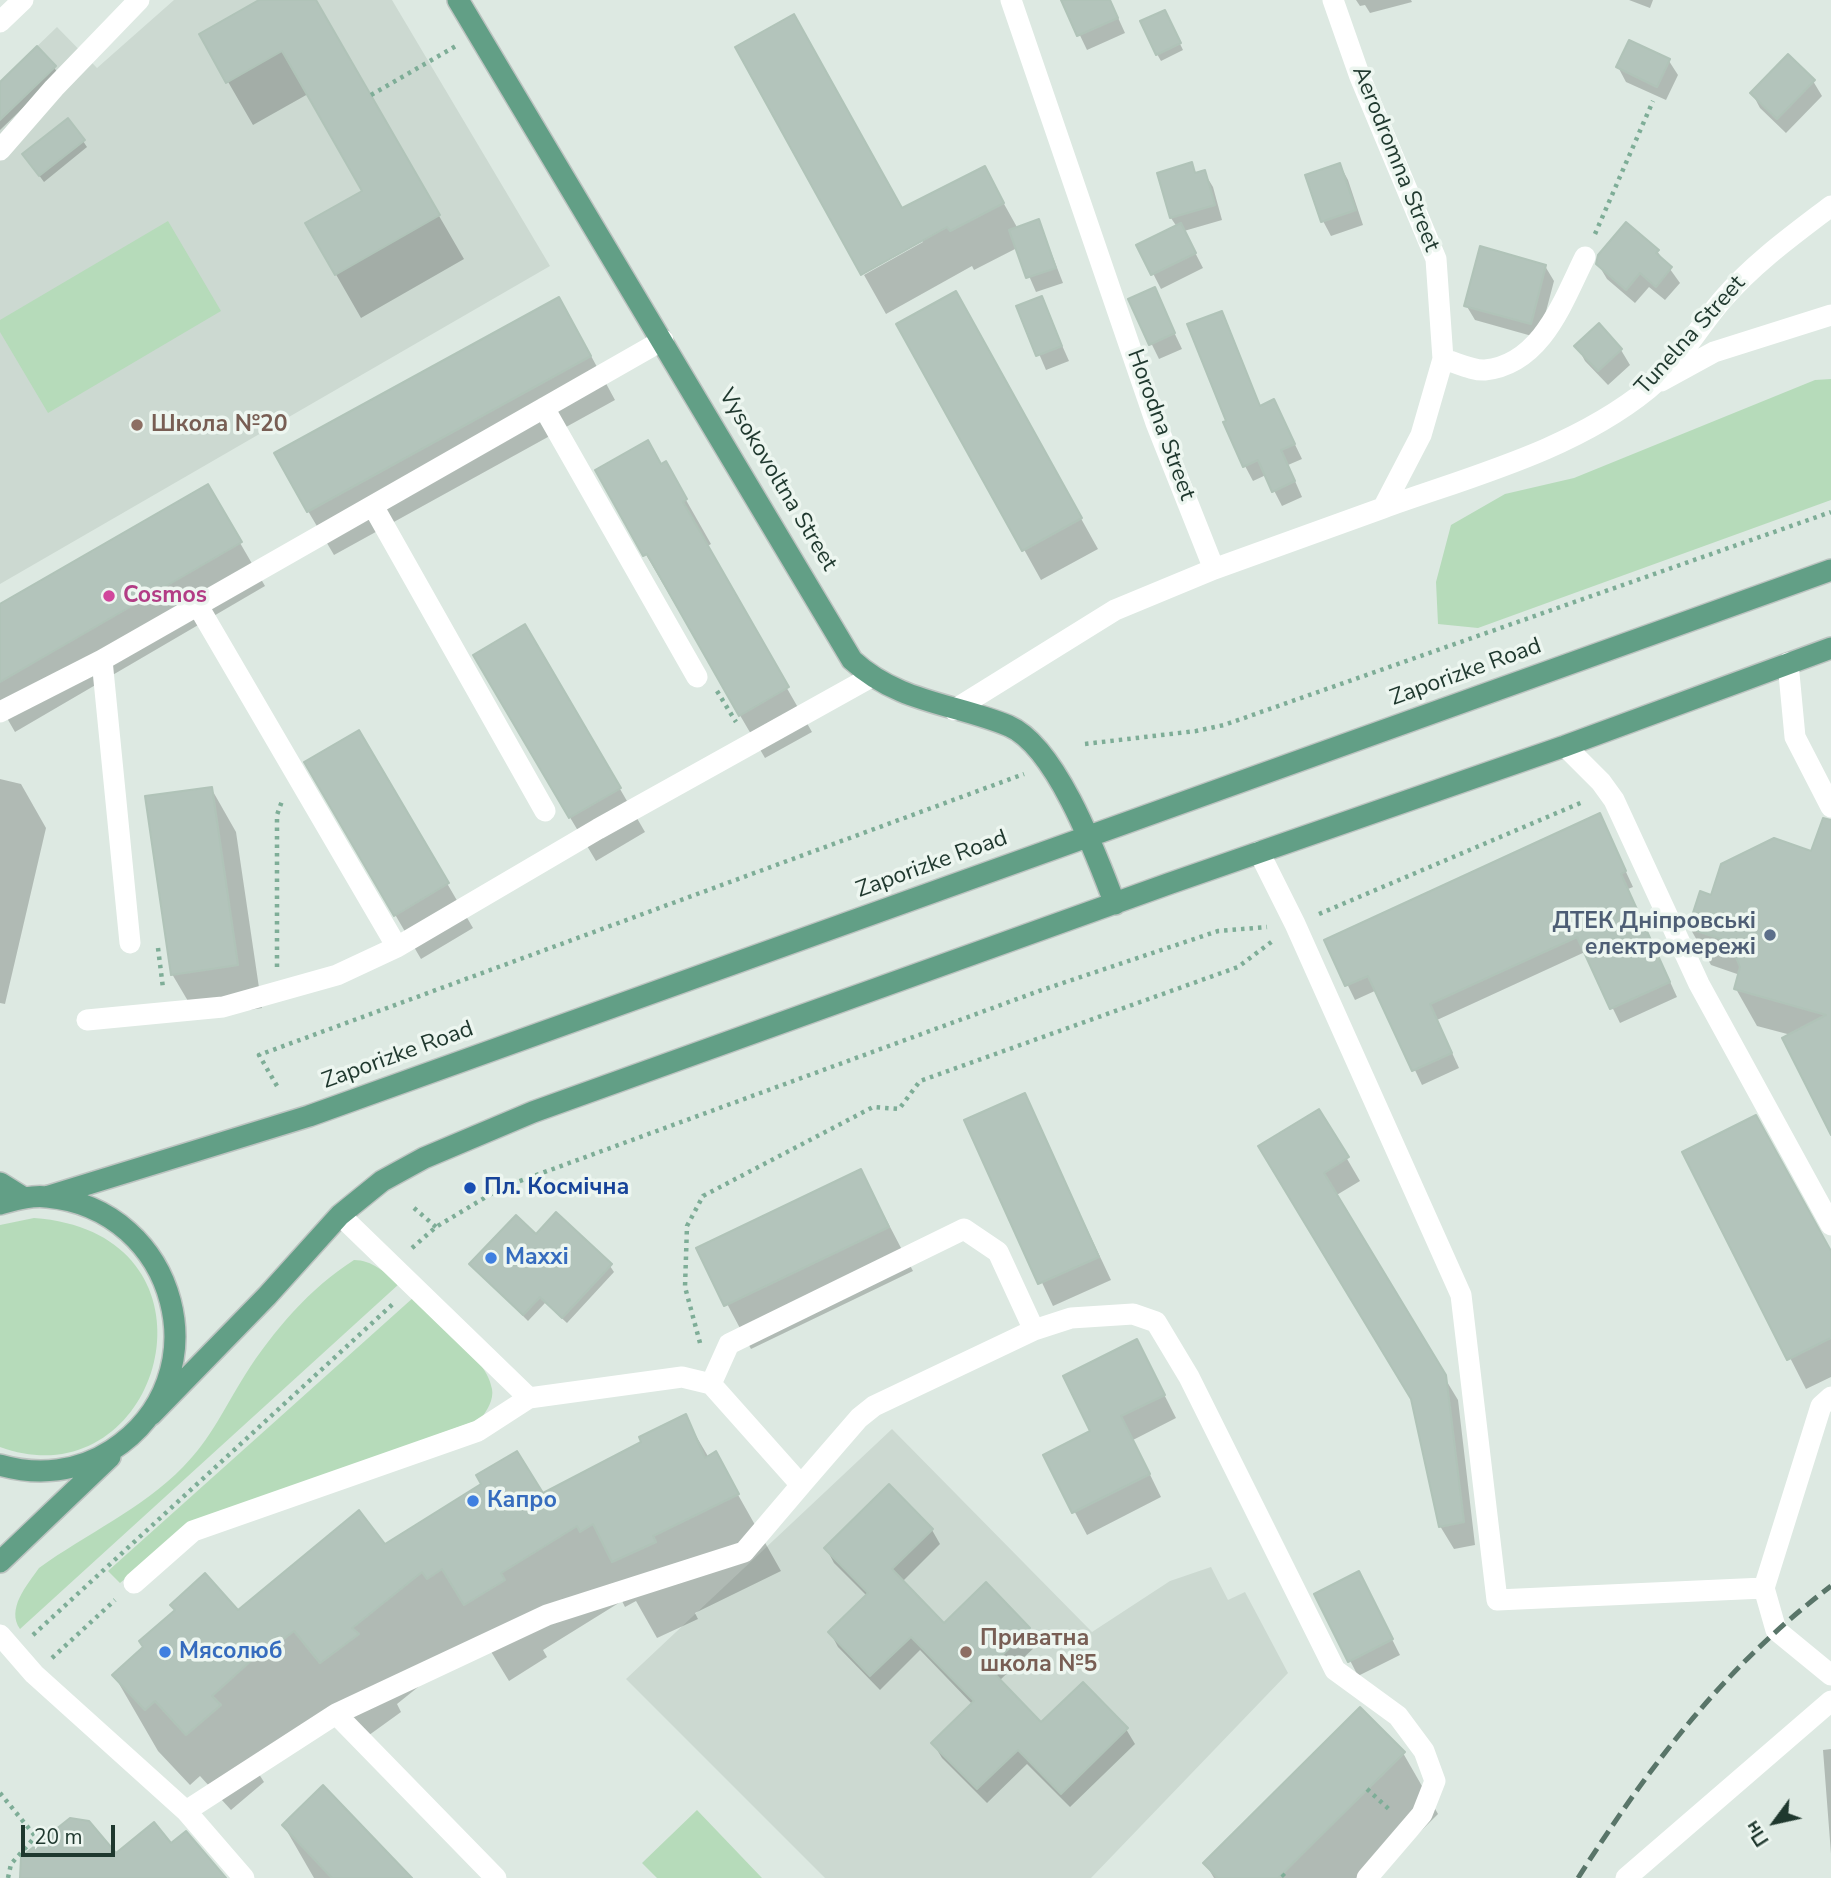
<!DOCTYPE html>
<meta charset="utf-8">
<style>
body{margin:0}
#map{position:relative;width:1831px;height:1878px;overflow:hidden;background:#dde9e2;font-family:"Nunito Sans",sans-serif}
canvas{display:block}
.north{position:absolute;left:1740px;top:1787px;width:70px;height:70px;-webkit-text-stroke:5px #edf6f0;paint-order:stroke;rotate:237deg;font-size:19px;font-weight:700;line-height:28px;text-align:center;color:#1f382e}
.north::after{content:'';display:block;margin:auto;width:24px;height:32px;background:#1f382e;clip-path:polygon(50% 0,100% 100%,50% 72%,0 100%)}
.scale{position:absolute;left:21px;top:1825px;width:94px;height:32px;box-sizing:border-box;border:4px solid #1f382e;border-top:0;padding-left:9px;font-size:21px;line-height:24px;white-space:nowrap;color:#1f382e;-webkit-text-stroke:5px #edf6f0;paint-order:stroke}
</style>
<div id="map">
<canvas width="1831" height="1878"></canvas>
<div class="north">Пн</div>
<div class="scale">20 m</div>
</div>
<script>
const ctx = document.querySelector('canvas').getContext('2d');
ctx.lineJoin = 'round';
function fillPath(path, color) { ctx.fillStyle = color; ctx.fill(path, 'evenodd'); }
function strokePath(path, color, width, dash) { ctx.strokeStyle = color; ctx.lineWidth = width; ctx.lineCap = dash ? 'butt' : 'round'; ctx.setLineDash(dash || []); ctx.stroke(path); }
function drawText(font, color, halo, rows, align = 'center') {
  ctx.font = font + ' "Nunito Sans",sans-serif'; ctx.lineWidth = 7; ctx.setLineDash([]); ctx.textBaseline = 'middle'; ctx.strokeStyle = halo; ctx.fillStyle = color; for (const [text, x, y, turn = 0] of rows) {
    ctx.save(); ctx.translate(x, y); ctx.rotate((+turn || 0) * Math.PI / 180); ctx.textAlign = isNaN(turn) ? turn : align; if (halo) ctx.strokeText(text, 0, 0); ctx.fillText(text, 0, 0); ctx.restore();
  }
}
fillPath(new Path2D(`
 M174,0H392L550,266L0,584V82L57,27L97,68Z
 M892,1429L1092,1632L1170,1581L1211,1567L1228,1600L1245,1592L1288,1673L1091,1878H825L626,1679Z`), '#ccd9d1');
fillPath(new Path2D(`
 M168,221L221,311L48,413L0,332V320Z
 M1831,379V500L1478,628L1438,624L1436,582L1451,525L1505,494L1574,478L1815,380Z
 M34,1218C238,1233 163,1506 0,1447V1225Z
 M354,1260C372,1260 386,1273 399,1284L20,1629C6,1609 27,1585 39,1568C86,1534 142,1509 183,1467C210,1440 225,1407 245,1375C273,1331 310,1288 354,1260Z
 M414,1297C435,1318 488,1359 492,1389C494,1400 487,1410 481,1419L192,1523L120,1583L108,1571Z
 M697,1810L762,1878H657L642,1863Z`), '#b6dbba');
fillPath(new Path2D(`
 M263,0H314L464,259L361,318L307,224L365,191L308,94L253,125L201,35Z
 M1063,0H1110L1125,33L1087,50Z
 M1356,0H1411L1412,2L1370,13L1365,5L1360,6Z
 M1629,0H1653L1650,8Z
 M1168,19L1183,50L1161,61L1157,54Z
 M1669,61L1678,75L1666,100L1626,82L1618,67Z
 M54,67L58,74L0,130V85Z
 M1813,81L1822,96L1786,133L1760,108L1752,93Z
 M83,141L87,147L44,182L24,155Z
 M1191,165L1197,174L1204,172L1213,187L1222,220L1184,231L1203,268L1161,289L1139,246L1177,227L1171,218Z
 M1340,165L1348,180L1363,225L1331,236L1323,221Z
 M984,168L1018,229L1039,221L1063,283L1036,292L1017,248L974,270L972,266L886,314L864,275L923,242L902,210Z
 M1657,251L1680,283L1665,300L1649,287L1635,303L1607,279L1598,264Z
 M1545,266L1554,281L1539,338L1475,320L1466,305Z
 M1154,290L1182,349L1159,359L1130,300Z
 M1041,298L1069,361L1046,370L1019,307Z
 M1221,313L1261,407L1274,401L1302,459L1288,465L1302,497L1282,506L1266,475L1253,481L1245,466Z
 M972,323L1098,549L1041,580L899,325Z
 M1598,326L1621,350L1630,365L1608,385L1585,361L1577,346Z
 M584,343L615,400L334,555L308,511Z
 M665,463L711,544L706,547L812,732L765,758L597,471Z
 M207,486L265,586L15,732L0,706V606Z
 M500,700L620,789L645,832L596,861Z
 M359,732L473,928L421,959L306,762Z
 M0,779L21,784L46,828L5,1004L0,1003Z
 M211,788L236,832L262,1008L198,1018L172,974Z
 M1600,816L1633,887L1628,889L1677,997L1620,1023L1585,952L1437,1020L1459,1068L1422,1085L1377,990L1355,1000L1326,941Z
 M1831,849V1131L1791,1035L1757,1026L1736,989L1740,975L1711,965L1690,928L1712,897L1812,853Z
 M1024,1095L1111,1280L1053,1306L966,1121Z
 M1319,1111L1360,1181L1335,1196L1458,1400L1475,1545L1454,1549L1440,1526L1413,1400L1273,1169Z
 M1685,1153L1831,1257V1377L1806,1389Z
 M861,1171L913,1271L751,1349L698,1249Z
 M536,1236L610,1266L614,1272L567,1323L545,1303L528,1321L472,1265Z
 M1137,1341L1176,1418L1133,1440L1161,1497L1087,1535L1045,1456L1093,1432Z
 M685,1417L709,1458L715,1454L781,1571L695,1613L698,1619L657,1638L636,1601L625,1607L622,1601L543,1650L547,1657L509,1681L487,1645L468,1647L397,1704L401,1712L365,1738L339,1706L257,1771L264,1782L231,1810L200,1776L190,1785L158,1751L114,1675L145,1648L176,1611L172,1605L237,1612L384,1546L542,1495L644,1443Z
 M932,1530L940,1544L902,1582L944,1625L986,1585L1029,1629L1038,1644L999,1681L1041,1725L1126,1729L1135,1744L1070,1807L1027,1764L987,1803L942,1758L933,1743L973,1705L920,1650L880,1690L838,1647L830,1632L867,1596L834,1563L826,1548Z
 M1366,1588L1400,1655L1358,1676L1316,1594Z
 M1831,1749V1854L1823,1750Z
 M1403,1753L1438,1814L1374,1878H1214L1205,1863Z
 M284,1826L410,1878H314Z`), '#0003');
const building = new Path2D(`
 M259,0H316L440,215L335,275L305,223L362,191L282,51L226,83L199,34Z
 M1061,0H1110L1118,18L1077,36Z
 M1165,10L1181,43L1156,55L1140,21Z
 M794,14L902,208L985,166L1004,203L950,231L947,227L861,275L735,47Z
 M1629,40L1670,59L1657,87L1616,67Z
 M37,46L56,66L0,120V82Z
 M1788,54L1815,80L1777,119L1750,93Z
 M68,118L85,140L39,176L22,154Z
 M1192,162L1195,173L1205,170L1215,205L1170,218L1157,173Z
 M1340,163L1356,210L1321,222L1305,175Z
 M1039,219L1056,268L1026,278L1009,230Z
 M1626,222L1659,250L1656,253L1672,267L1656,287L1640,273L1626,290L1596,264L1598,255Z
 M1181,223L1196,253L1151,275L1136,245Z
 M1480,246L1546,265L1531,324L1464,306Z
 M1155,287L1175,333L1149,345L1128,299Z
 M956,291L1082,518L1022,551L896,324Z
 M1042,296L1062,346L1036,356L1016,306Z
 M559,297L591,356L307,512L274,453Z
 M1222,311L1260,406L1274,399L1295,444L1281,450L1295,481L1272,492L1258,460L1243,467L1223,422L1226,421L1187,324Z
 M1599,323L1622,349L1598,371L1574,346Z
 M648,440L661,464L666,461L687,499L683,502L789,687L739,716L647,554L643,556L595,470Z
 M208,484L242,542L0,682V604Z
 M525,624L621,788L569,818L473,655Z
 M359,730L449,883L394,916L304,762Z
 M212,787L238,965L171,975L145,796Z
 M1600,813L1626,871L1621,874L1670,982L1610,1009L1577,937L1430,1004L1452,1053L1412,1071L1368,976L1345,986L1324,940Z
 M1823,818L1831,820V1135L1782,1038L1826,1015L1734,989L1740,967L1730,942L1688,928L1700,891L1711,895L1721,864L1774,838L1811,851Z
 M1025,1093L1099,1257L1038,1284L964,1120Z
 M1319,1109L1349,1157L1324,1173L1446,1375L1464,1522L1439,1527L1411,1399L1258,1146Z
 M1756,1115L1831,1251V1338L1787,1360L1682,1152Z
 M861,1169L889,1227L724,1306L696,1248Z
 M556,1212L612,1264L562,1318L540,1297L523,1315L469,1264L516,1215L536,1234Z
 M1137,1339L1165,1395L1121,1416L1150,1474L1072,1513L1043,1455L1090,1431L1063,1376Z
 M686,1414L705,1458L716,1451L739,1494L653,1536L656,1542L612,1562L593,1524L580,1532L577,1526L501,1573L505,1580L464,1605L442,1569L427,1579L422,1572L352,1628L359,1634L320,1663L294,1631L281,1641L277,1637L212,1696L221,1705L186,1735L155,1701L145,1710L112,1675L143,1647L139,1641L175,1610L170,1605L205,1573L238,1610L359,1510L385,1544L481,1484L476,1475L517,1451L543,1493L641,1442L639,1437Z
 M889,1484L933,1529L892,1569L944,1623L986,1582L1030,1628L989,1668L1041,1722L1083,1682L1128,1728L1061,1794L1018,1750L977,1789L931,1743L974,1701L911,1637L870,1676L828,1632L868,1593L824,1548Z
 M1359,1571L1393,1639L1348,1662L1314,1594Z
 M1360,1707L1405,1752L1278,1878H1218L1203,1863Z
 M323,1785L412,1878H332L282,1825Z
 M70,1818L89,1821L116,1853L154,1822L171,1843L186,1831L226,1878H20L21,1857Z`);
fillPath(building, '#b3c4bb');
strokePath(building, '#b0c3b8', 2);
const major = new Path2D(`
 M458,0L852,660C899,703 953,703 1009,726C1057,747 1097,857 1115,904
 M0,1183L24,1198
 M46,1197L309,1116L1831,570
 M0,1204C15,1200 32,1195 47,1197C178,1209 223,1378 112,1450C78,1472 38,1476 0,1465
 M151,1415L267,1296L340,1215L382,1181L424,1158L533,1112L1168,884L1565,746L1831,648
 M0,1562L110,1457`);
strokePath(major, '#bcc3c0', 24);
strokePath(new Path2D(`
 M371,95L456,46
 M1595,234L1653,101
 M717,691L736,722
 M1085,744L1196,731L1224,725L1831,512
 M1319,914L1585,801
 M158,948L163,988
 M277,967V815L282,801
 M277,1086L259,1055L1024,774
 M414,1208L436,1227
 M412,1248L436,1227L501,1188L1039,991L1218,931L1267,927
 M700,1343L685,1287L687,1226L703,1196L873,1107L899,1109L920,1081L1238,967L1274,940
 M33,1635L395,1302
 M52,1658L115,1600
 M1367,1789L1392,1812
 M0,1793L40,1842
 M1282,1874L1286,1878
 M8,1878L11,1864L35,1837`), '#7ead97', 4.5, [3.5, 5]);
strokePath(new Path2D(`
 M0,22L23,0
 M0,150L54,88L139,0
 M1443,359C1455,362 1473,371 1485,370C1542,364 1563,301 1585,257
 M1661,381L1714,352L1831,315
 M544,408L697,677
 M373,506L545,811
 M1383,508C1472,476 1573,450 1648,389C1677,365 1698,328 1723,299C1754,263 1793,235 1831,206
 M1214,569L1383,508L1421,435L1443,359L1436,259L1360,77L1333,0
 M198,606L397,947
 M102,660L130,943
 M1788,663L1795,737L1831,807
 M954,710L1115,610L1214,569L1156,423L1011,0
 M0,712L102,660L663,340
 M1565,746L1601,782L1614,800L1699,984L1831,1225
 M1259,852L1295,924L1461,1295L1497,1600L1764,1588L1821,1406L1831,1397
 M87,1020L223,1007L337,975L397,947L598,829L871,677
 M711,1384L729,1344L964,1229L998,1252L1034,1330
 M801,1485L859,1418L874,1406L1034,1330L1071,1318L1133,1314L1156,1322L1189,1377L1335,1670L1398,1716L1424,1751L1435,1781L1422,1814L1367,1878
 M134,1583L193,1531L478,1431L529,1398
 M1764,1588L1776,1630L1831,1675
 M0,1635L34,1674L186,1811L244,1878
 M336,1714L547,1615L744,1552L801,1485L711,1384L682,1377L529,1398L340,1215
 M186,1811L336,1714L496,1878
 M1626,1878L1831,1701`), '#fff', 21);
strokePath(major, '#629f86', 21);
strokePath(new Path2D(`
 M1578,1878C1650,1765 1723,1668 1831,1586`), '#597569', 5, [14, 7]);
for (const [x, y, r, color] of [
 [137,425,7,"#8d6e63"],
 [109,596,7,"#d1479c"],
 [1770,935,7,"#5c6f8a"],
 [470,1188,7,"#1a4fb4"],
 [491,1258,7,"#3f7fe0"],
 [473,1501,7,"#3f7fe0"],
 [165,1652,7,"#3f7fe0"],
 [966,1652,7,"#8d6e63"]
]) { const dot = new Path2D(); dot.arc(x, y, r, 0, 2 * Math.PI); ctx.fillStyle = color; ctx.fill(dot); strokePath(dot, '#edf6f0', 2.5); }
drawText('23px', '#1f382e', '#edf6f0', [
 ["Aerodromna Street",1395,159,68],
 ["Tunelna Street",1691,336,-48],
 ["Horodna Street",1160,425,70],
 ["Vysokovoltna Street",777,480,59],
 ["Zaporizke Road",1466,673,-20],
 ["Zaporizke Road",932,865,-20],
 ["Zaporizke Road",398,1056,-20]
]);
drawText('bold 23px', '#785e54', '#edf6f0', [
 ["Школа №20",151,425],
 ["Приватна",980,1639],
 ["школа №5",980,1665]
], 'left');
drawText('bold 23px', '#b23c85', '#edf6f0', [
 ["Cosmos",123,596]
], 'left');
drawText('bold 23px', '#4e5e75', '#edf6f0', [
 ["ДТЕК Дніпровські",1756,922],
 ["електромережі",1756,948]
], 'right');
drawText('bold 23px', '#164399', '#edf6f0', [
 ["Пл. Космічна",484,1188]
], 'left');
drawText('bold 23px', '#366cbe', '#edf6f0', [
 ["Maxxi",505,1258],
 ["Капро",487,1501],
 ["Мясолюб",179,1652]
], 'left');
</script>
